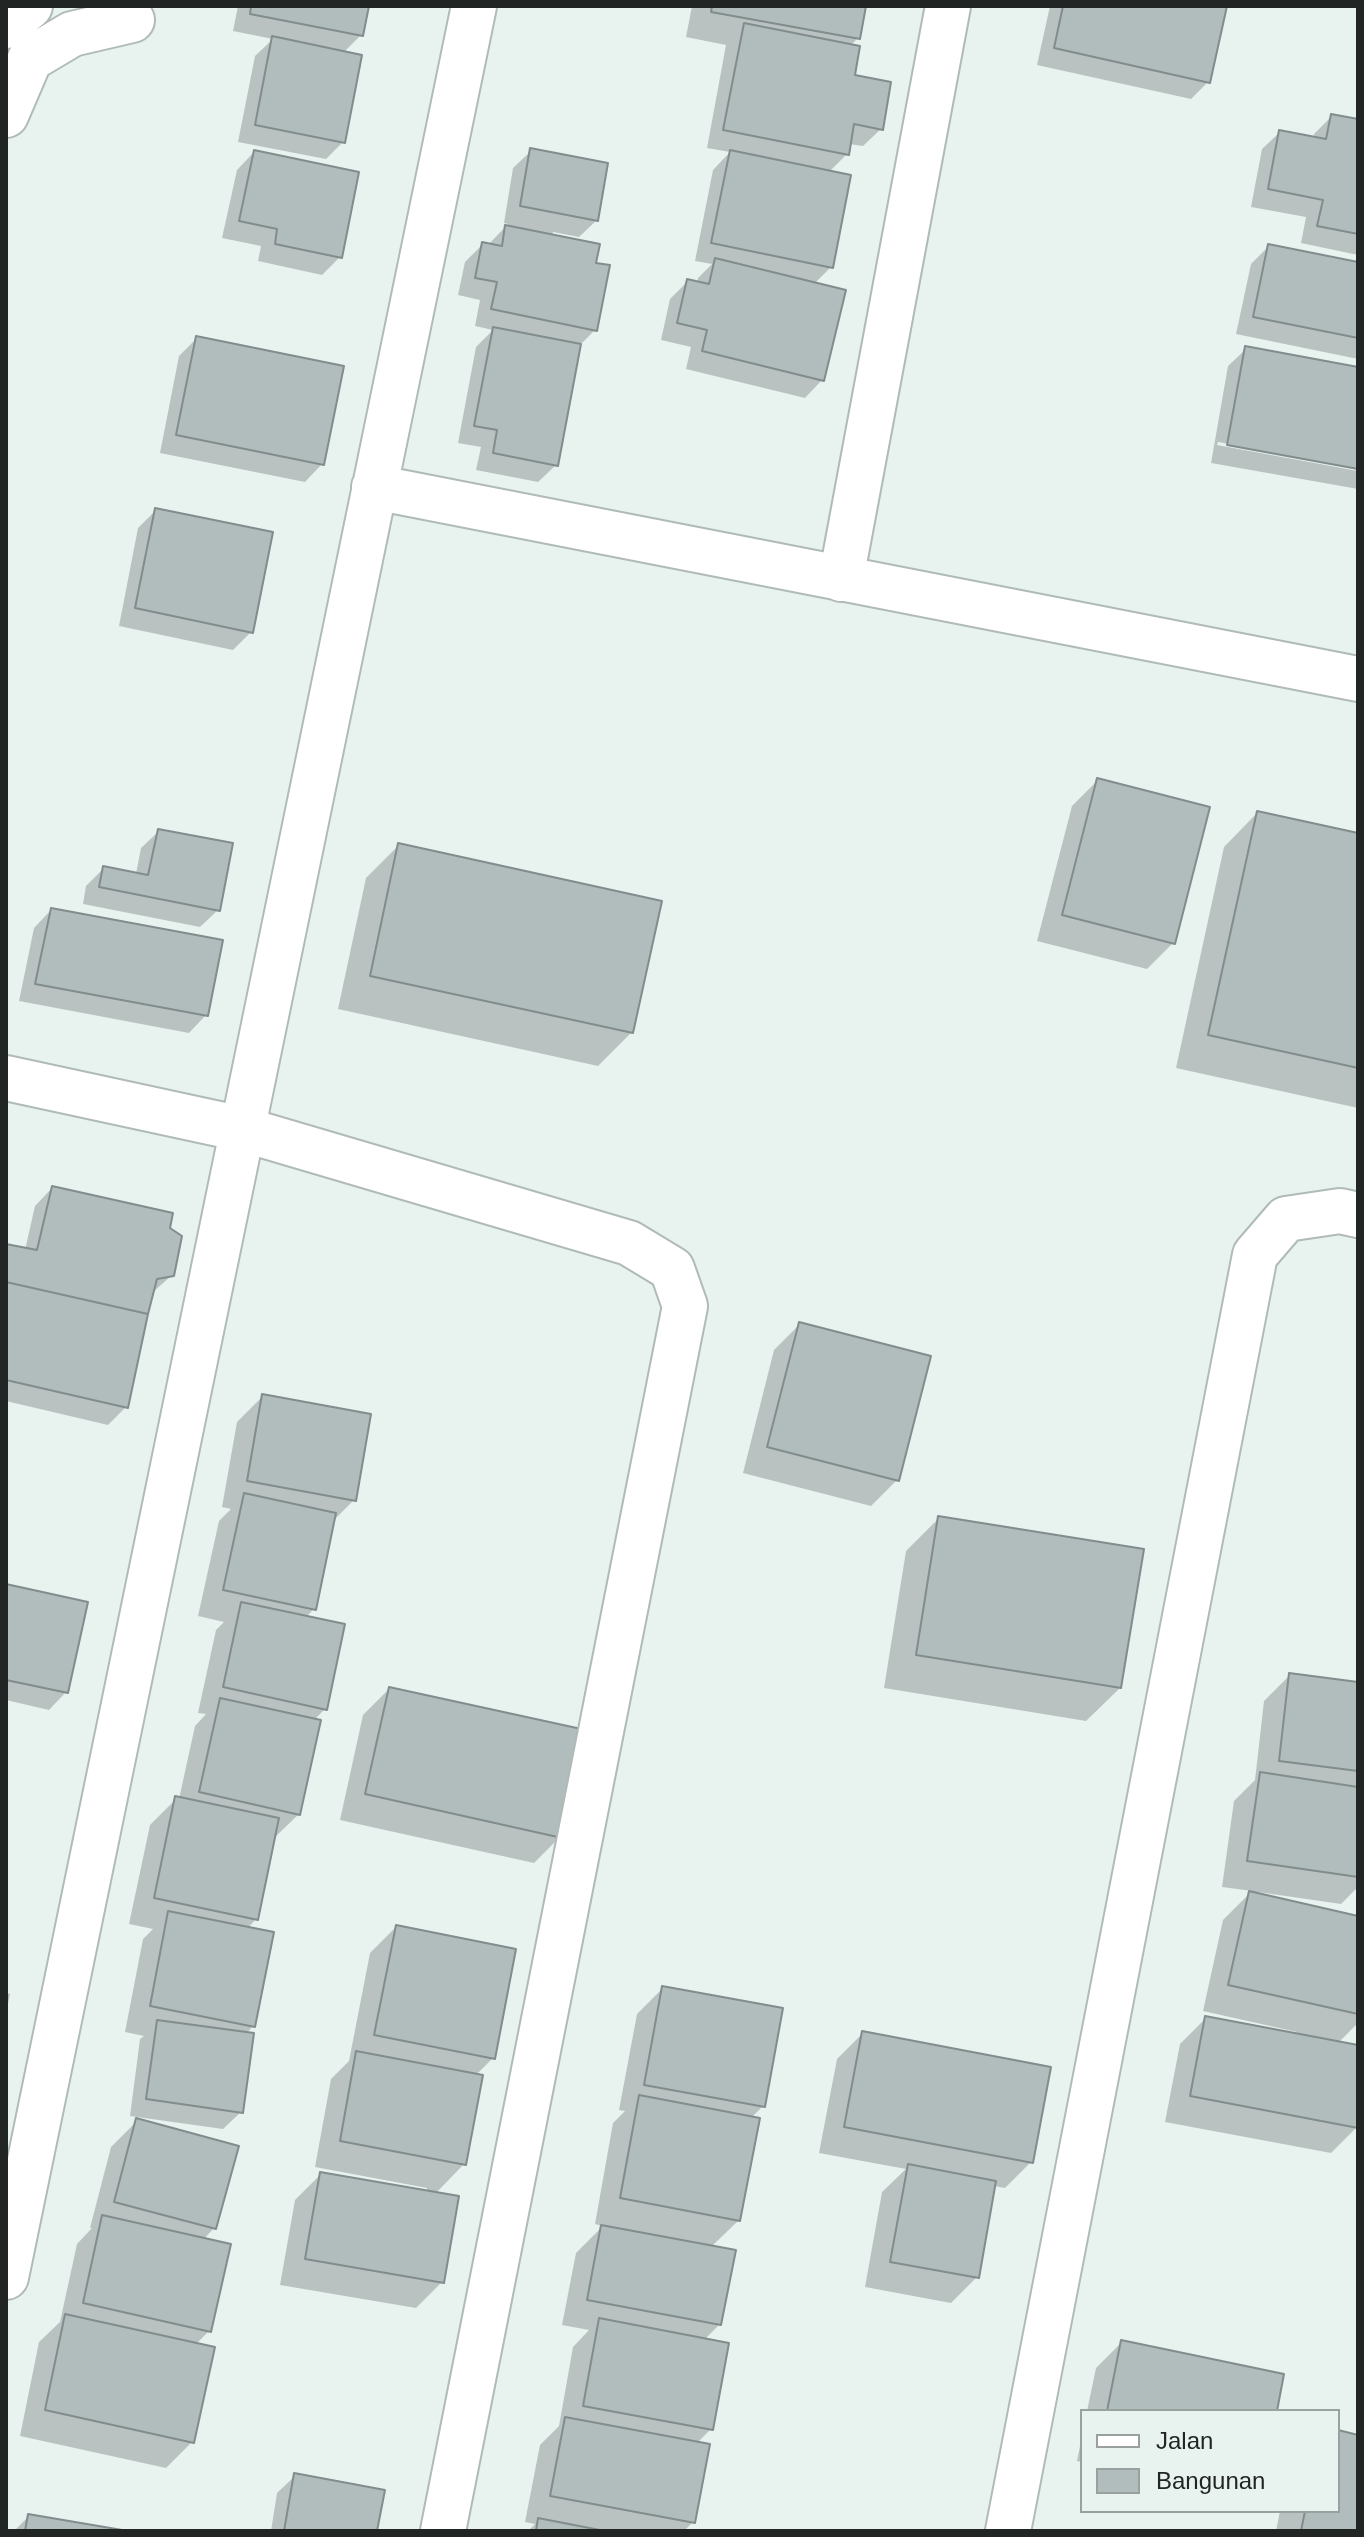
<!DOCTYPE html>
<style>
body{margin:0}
#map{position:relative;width:1364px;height:2537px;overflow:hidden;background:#e8f3f0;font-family:Arial,sans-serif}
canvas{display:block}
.frame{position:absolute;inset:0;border:8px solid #212524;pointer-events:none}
.legend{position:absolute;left:1080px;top:2409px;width:260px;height:104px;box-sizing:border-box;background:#e8f3f0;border:2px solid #98a19e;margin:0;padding:10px 14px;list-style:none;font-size:24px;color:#212524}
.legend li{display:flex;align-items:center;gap:16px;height:40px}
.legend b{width:40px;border:2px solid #98a19e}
</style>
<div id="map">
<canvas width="1364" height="2537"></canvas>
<div class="frame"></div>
<ul class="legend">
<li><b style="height:10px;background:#fff"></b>Jalan</li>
<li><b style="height:22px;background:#b1bcbc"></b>Bangunan</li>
</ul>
</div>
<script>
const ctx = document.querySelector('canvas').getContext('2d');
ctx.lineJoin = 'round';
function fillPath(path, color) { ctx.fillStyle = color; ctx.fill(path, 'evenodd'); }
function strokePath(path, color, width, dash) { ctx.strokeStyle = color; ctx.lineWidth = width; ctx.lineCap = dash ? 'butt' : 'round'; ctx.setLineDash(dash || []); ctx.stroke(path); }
fillPath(new Path2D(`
 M238,6H367L361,35L343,53V142L326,159L238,142L255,56L273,39L233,31Z
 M692,6H864L858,38L850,46L852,76L881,129L863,146L849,144L847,154L829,172L831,267L814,284L822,380L805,398L686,369L691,347L661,340L670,299L688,281L697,283L698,278L712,264L695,261L713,170L730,152L707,148L726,45L686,37Z
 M1050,6H1225L1208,82L1191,99L1037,65Z
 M1332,116L1358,121V255L1301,243L1306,217L1251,207L1262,149L1280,132L1313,139L1314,134Z
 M531,151L597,220L579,237L553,232L552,236L593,264L595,330L579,346L556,465L538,482L476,470L481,447L458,443L476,347L493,330L475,326L480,300L458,295L465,262L483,244L488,245L508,224L504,223L513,168Z
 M254,152L340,257L322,275L258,261L261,246L222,238L237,170Z
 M1269,246L1358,264V359L1236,334L1251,264Z
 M197,338L322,464L305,482L160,453L179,356Z
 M1246,349L1358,369V467L1218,442L1217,445L1358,471V489L1211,463L1228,366Z
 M156,510L251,632L233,650L119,626L138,528Z
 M1098,780L1173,943L1147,969L1037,941L1072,806Z
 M1257,813L1358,835V1108L1176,1068L1224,847Z
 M159,831L218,910L200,927L83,904L86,886L104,868L136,874L141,848Z
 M399,845L632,1032L598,1066L338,1009L366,878Z
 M51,910L206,1015L189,1033L19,1001L34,928Z
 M52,1188L167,1229L172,1275L152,1293L126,1407L108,1425L6,1401V1246L25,1250L35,1206Z
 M800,1324L897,1480L871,1506L743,1473L774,1350Z
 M263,1396L354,1500L332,1522L314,1609L305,1618L325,1709L314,1720L299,1814L273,1839L256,1919L247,1929L253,2026L246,2034L241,2112L223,2129L130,2116L140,2039L144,2036L125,2032L143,1939L153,1929L129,1924L150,1825L176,1799H179L195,1726L206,1714L198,1713L216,1630L224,1622L198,1616L219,1521L231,1509L222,1507L237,1422Z
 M939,1518L1120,1688L1086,1721L884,1688L906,1551Z
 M6,1586L66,1692L49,1710L6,1700Z
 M1290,1675L1358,1684V1887L1341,1904L1258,1892L1257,1895L1358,1918V2023L1338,2043L1358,2047V2120L1357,2127L1331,2153L1165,2122L1180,2044L1206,2018L1296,2035L1297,2032L1203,2011L1223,1920L1252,1891L1222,1887L1234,1801L1255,1780L1264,1701Z
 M389,1689L561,1836L534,1863L340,1820L363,1715Z
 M396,1927L493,2058L476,2075L464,2164L435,2194L442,2282L416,2308L280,2285L295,2200L321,2174L426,2192L427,2188L315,2167L331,2079L349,2061L370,1953Z
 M663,1988L763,2106L751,2118L739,2220L711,2247L720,2324L704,2340L711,2429L697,2443L693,2522L684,2531H528L535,2524L525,2522L540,2445L559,2426L573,2347L589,2330L562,2325L576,2253L603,2226L595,2224L613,2123L625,2111L619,2110L637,2014Z
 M6,1993L10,1994L6,2014Z
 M863,2033L1031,2162L1005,2188L994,2186L977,2277L951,2303L865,2287L882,2192L906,2169L819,2153L837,2059Z
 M137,2121L214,2228L203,2240L209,2331L195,2345L192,2442L166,2468L20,2436L39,2342L60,2322L77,2244L92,2228H90L111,2147Z
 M1122,2342L1275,2411H1087L1096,2368Z
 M1338,2432L1358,2437V2531H1276L1280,2511H1338Z
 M1082,2436V2462L1077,2461Z
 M295,2476L375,2531H271L277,2493Z
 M29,2516L116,2531H14Z`), '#0003');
const building = new Path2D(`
 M251,6H369L363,36L250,14Z
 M712,6H866L860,39L711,12Z
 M1063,6H1227L1210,83L1054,48Z
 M744,23L860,46L855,75L891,82L883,130L854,124L849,155L723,130Z
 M272,36L362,55L345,143L255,125Z
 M1331,114L1358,119V234L1317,226L1323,200L1268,189L1279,130L1326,139Z
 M530,148L608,163L598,221L520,206Z
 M254,150L359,172L342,258L275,244L277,229L239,221Z
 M730,150L851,175L833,268L711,243Z
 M505,225L600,244L596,263L610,265L597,331L491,309L497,282L475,278L482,242L502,246Z
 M1268,244L1358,262V338L1253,317Z
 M715,258L846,290L824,381L702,351L707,330L677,323L687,279L709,284Z
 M493,327L581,344L558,466L493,453L497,430L474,426Z
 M196,336L344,366L324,465L176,435Z
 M1245,346L1358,367V469L1227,445Z
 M155,508L273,532L253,633L135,608Z
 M1097,778L1210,807L1175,944L1062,915Z
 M1257,811L1358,833V1068L1208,1035Z
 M158,829L233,843L220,911L99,887L103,866L148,875Z
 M398,843L662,901L633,1033L370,976Z
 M51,908L223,940L208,1016L35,984Z
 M52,1186L173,1213L170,1228L182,1236L174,1276L157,1279L148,1314L6,1282V1244L37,1250Z
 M6,1282L148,1314L128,1408L6,1380Z
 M799,1322L931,1356L899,1481L767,1447Z
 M262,1394L371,1414L356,1501L247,1481Z
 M244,1493L336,1513L316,1610L223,1590Z
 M938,1516L1144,1549L1121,1688L916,1655Z
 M6,1584L88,1602L68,1693L6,1680Z
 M241,1602L345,1624L327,1710L223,1687Z
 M1289,1673L1358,1682V1771L1279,1761Z
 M389,1687L586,1730L562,1838L365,1794Z
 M220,1698L321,1720L300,1815L199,1792Z
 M1260,1772L1358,1787V1877L1247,1861Z
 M175,1796L279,1818L258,1920L154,1898Z
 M1249,1891L1358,1916V2014L1228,1985Z
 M168,1911L274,1932L255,2027L150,2006Z
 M396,1925L516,1949L495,2059L374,2035Z
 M662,1986L783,2008L765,2107L644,2085Z
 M1205,2016L1358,2045V2128L1190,2096Z
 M157,2020L254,2033L243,2113L146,2099Z
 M862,2031L1051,2067L1033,2163L844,2127Z
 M356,2051L483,2075L466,2165L340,2141Z
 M639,2095L760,2118L740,2221L620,2198Z
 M136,2118L239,2146L216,2229L114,2202Z
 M908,2164L996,2181L979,2278L890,2262Z
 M320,2172L459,2196L444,2283L305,2259Z
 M102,2215L231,2244L211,2332L83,2303Z
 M601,2225L736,2250L721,2325L587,2300Z
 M65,2314L215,2347L194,2443L45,2410Z
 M599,2318L729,2343L713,2430L583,2406Z
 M1121,2340L1284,2374L1277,2411H1107Z
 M565,2417L710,2444L695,2523L550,2496Z
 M1338,2430L1358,2435V2531H1301L1305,2511H1338Z
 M294,2473L385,2490L377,2531H284Z
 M28,2514L128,2531H25Z
 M538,2518L605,2531H536Z`);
fillPath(building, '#b1bcbc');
strokePath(building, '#818c8c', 2);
const minor = new Path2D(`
 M6,26L30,6
 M6,115L30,59L72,34L132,20
 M374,487L1358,679
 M841,579L948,6
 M6,1078L242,1129L629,1243L672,1269L685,1306L443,2531
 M6,2277L474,6
 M1008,2531L1255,1255L1286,1219L1340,1211L1358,1215`);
strokePath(minor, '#b0bbb7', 48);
strokePath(minor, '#fff', 44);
</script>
